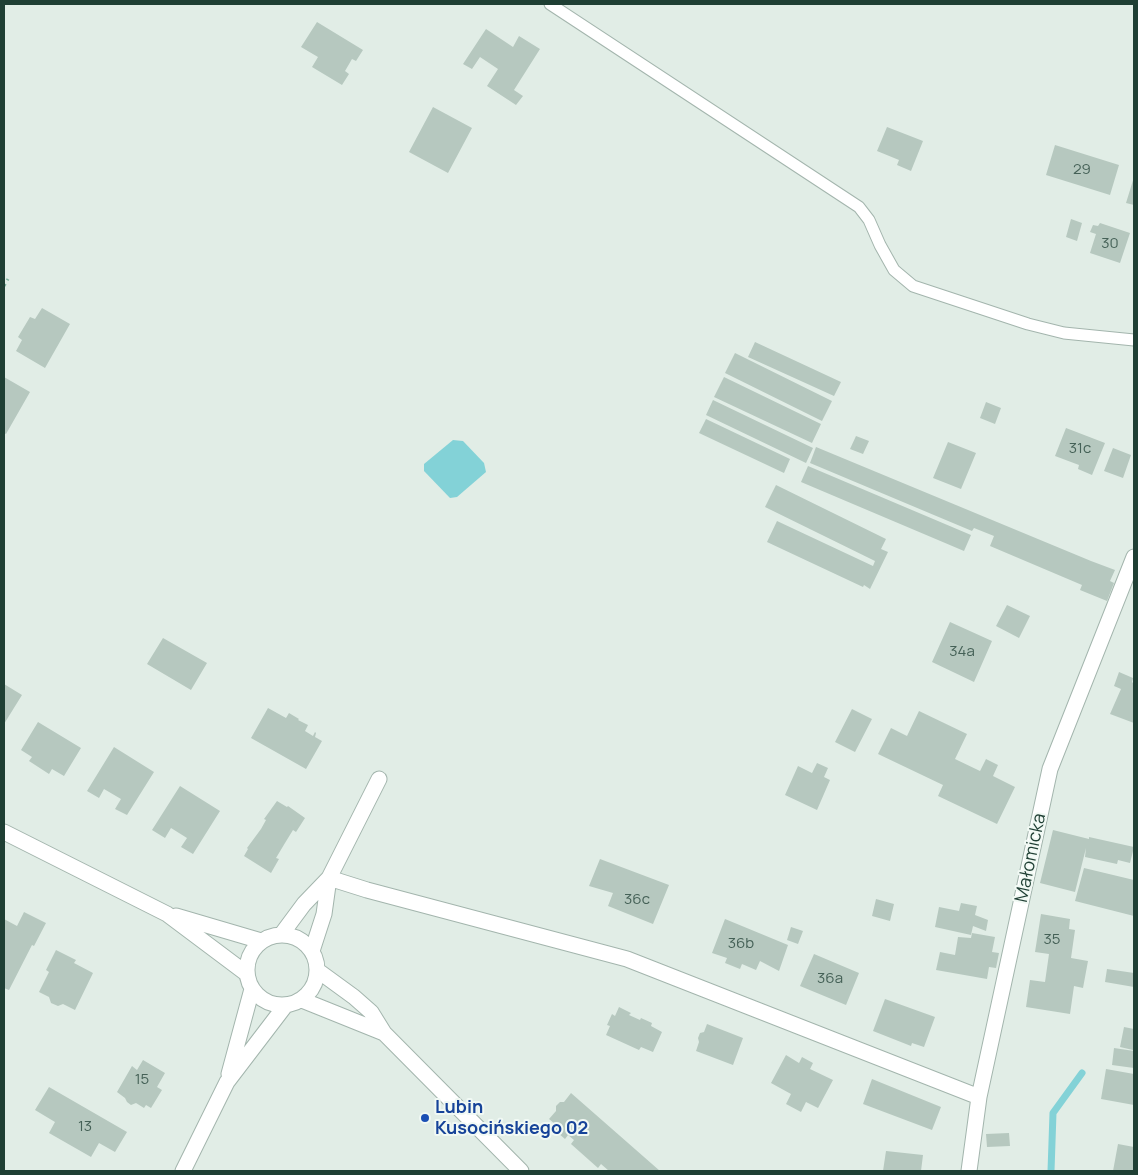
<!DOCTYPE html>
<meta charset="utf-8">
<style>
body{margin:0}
#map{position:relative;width:1138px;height:1175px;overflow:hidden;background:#e1ede6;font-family:Manrope,sans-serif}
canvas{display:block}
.frame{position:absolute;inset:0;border:5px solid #1f3f34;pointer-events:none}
</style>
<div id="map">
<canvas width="1138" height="1175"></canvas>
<div class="frame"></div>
</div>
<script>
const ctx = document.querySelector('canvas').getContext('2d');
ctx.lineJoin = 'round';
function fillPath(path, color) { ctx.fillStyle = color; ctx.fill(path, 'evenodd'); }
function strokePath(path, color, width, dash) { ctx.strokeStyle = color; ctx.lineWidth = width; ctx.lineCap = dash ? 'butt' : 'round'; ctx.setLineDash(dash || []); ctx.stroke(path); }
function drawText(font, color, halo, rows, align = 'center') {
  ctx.font = font + ' Manrope,sans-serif'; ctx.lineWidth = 4; ctx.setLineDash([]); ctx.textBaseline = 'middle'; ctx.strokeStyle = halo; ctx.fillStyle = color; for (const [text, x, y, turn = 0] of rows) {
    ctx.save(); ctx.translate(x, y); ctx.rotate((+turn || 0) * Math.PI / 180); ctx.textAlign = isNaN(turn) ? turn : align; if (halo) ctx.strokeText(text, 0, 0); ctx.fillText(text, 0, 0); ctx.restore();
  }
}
fillPath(new Path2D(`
 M453,440L463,441L484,463L486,472L457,497L450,498L424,471V464Z`), '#83d2d7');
strokePath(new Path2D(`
 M1051,1171L1053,1113L1082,1073`), '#83d2d7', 7);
fillPath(new Path2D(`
 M317,22L363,50L356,61L352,59L345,71L349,74L342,85L312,67L318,57L301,47Z
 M486,29L513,47L519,36L540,49L514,90L523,96L516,105L487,86L498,69L480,57L472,69L463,64Z
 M433,107L472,128L448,173L409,152Z
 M887,127L923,141L911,171L897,165L899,160L877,151Z
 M1055,145L1119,165L1110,195L1046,175Z
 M1134,177V205L1126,203Z
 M1071,219L1082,223L1077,241L1066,237Z
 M1100,223L1130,233L1120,263L1090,253L1096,234L1090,232L1093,225L1098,226Z
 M42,308L70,324L45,368L16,351L22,340L18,337L30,317L35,319Z
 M755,342L841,382L834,396L748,357Z
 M735,353L832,401L822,421L725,373Z
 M4,377L30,392L6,434L4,433Z
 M724,377L821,424L812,443L714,397Z
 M713,400L813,448L806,463L706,415Z
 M986,402L1001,408L995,424L980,418Z
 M706,419L790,459L784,473L699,433Z
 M1066,428L1105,443L1092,475L1078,469L1079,465L1055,456Z
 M856,436L869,441L863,454L850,449Z
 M948,442L976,453L961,489L933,478Z
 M816,447L1091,561L1115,570L1110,581L1114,583L1107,601L1080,590L1082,585L990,546L994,536L974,528L972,531L810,463Z
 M1113,448L1131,455L1123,478L1104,471Z
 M808,466L971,535L964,551L801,482Z
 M776,485L886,539L881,549L888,552L870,589L864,585L863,587L767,542L777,521L873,566L875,561L765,507Z
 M1007,605L1030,616L1019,638L996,626Z
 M950,622L992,641L974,682L932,662Z
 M163,638L207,663L191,690L147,664Z
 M1119,672L1133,678L1132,682L1134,684V723L1110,714L1121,689L1114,686Z
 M4,684L22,695L4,724Z
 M268,708L286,718L289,713L299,719L298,720L308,725L305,731L313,736L315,732L316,733L315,737L322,741L306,769L251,738Z
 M852,709L872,719L855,752L835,742Z
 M919,711L967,734L955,759L980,771L986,759L998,765L993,776L1015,787L997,824L938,796L943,785L878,754L891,728L907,736Z
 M38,722L81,748L64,776L52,769L49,774L29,761L32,757L21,750Z
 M114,747L154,772L127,815L115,809L121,799L104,789L99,798L87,791Z
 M817,763L828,768L824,777L830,780L817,810L785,795L798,766L812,773Z
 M180,786L220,811L193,854L181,847L187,838L171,828L165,838L152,830Z
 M277,801L287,807L288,806L305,818L296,832L293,830L285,843L276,858L279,859L271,873L244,856L248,849L247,848L261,829L266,820L264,819Z
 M1053,830L1089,839V837L1134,847L1130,863L1118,860L1117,864L1085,857L1086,848L1075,892L1040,883Z
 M600,859L669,885L653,924L608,906L613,893L589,886Z
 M1084,868L1134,880V916L1075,901Z
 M876,899L894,904L890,921L872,916Z
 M961,903L977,906L975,915L988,920L986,931L973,926L971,935L935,927L939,907L959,911Z
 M24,912L46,923L34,946L32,945L9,990L4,988V919L17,926Z
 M1041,914L1070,919L1069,929L1075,930L1071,958L1088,961L1083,988L1074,986L1070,1014L1026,1007L1030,980L1045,982L1049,954L1035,952Z
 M725,919L788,945L779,971L760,961L756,970L742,964L740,969L725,963L727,958L712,953Z
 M791,927L803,931L798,944L787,940Z
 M972,933L995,937L992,952L999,953L996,968L989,967L987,979L936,970L940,952L955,955L958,937L971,938Z
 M56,950L76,960L74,963L93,973L75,1010L63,1004L58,1006L51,1003L49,997L39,992L49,972L46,970Z
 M814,954L859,973L846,1005L800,986Z
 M1107,969L1134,973V987L1105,982Z
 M885,999L935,1017L924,1047L912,1043L911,1046L873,1031Z
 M619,1007L631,1013L629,1015L640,1020L641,1018L652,1023L651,1026L662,1032L653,1052L641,1047L639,1050L606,1035L610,1026L607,1025L612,1014L615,1016Z
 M707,1024L743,1038L733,1065L696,1051L699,1042L698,1038L700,1033L704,1032Z
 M1124,1027L1134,1029L1133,1050L1120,1047Z
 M1114,1048L1134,1051V1068L1112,1065Z
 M786,1055L799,1063L802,1057L813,1063L810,1069L833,1080L818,1108L806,1102L801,1112L786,1104L791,1094L771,1083Z
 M143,1060L165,1073L157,1087L162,1090L151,1108L146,1105L144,1108L136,1103L131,1105L127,1102L125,1098L117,1092L132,1066L137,1070Z
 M1106,1069L1134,1074V1105L1101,1099Z
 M872,1079L941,1107L932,1130L863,1104Z
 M49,1087L127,1132L115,1152L99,1143L91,1157L49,1133L55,1122L35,1110Z
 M571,1093L660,1171H609L601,1164L598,1168L571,1144L574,1140L568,1135L565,1139L551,1127L555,1124L549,1119L556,1111V1106L560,1102H564Z
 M1009,1133L1010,1146L987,1147L986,1134Z
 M1118,1144L1134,1147V1171H1113Z
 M886,1151L923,1155L921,1171H883Z`), '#b6c8bf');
const service = new Path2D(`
 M550,4L859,207L869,220L880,245L894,270L913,286L1028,324L1064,333L1134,340`);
const minor = new Path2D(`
 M4,832L167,914L247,974
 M329,878L367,890L627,959L979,1097
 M176,916L261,941
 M247 970a35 35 0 1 1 70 0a35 35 0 1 1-70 0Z
 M281,935L304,904L329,878L379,779
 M312,951L324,914L329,878
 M317,970L354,997L371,1012L384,1033L521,1171
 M302,1000L384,1033
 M229,1074L252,989
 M183,1171L227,1082L285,1006
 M969,1171L979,1097L1050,769L1134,557`);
strokePath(service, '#a3b5ad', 13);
strokePath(minor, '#a3b5ad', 17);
strokePath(new Path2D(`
 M4,286L8,279`), '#7eb39e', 3, [2.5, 4]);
strokePath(service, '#fff', 11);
strokePath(minor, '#fff', 15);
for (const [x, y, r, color] of [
 [425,1118,5,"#1a4fb4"]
]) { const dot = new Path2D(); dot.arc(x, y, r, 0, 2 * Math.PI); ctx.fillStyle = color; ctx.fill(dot); strokePath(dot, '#f1f9f4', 2); }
drawText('15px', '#456157', null, [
 ["29",1082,170],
 ["30",1110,244],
 ["31c",1080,449],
 ["34a",962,652],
 ["36c",637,900],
 ["35",1052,940],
 ["36b",741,944],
 ["36a",830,979],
 ["15",142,1080],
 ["13",85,1127]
]);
drawText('18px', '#1f3f34', '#f1f9f4', [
 ["Małomicka",1031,858,-78]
]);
drawText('bold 18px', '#164399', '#f1f9f4', [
 ["Lubin",435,1108],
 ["Kusocińskiego 02",435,1129]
], 'left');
</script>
